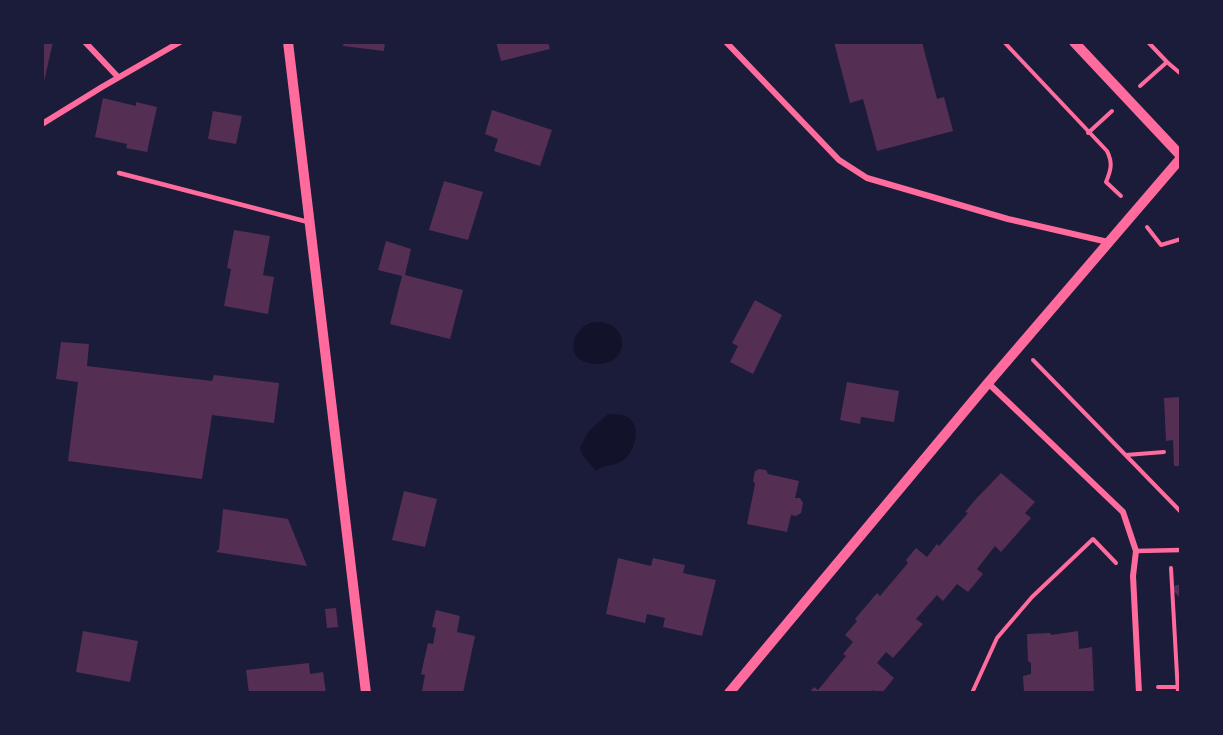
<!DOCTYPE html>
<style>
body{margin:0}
#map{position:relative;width:1223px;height:735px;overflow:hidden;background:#1b1b3a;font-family:Montserrat,sans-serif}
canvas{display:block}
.frame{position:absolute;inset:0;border:44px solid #1b1b3a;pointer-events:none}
</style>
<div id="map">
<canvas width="1223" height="735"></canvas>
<div class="frame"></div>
</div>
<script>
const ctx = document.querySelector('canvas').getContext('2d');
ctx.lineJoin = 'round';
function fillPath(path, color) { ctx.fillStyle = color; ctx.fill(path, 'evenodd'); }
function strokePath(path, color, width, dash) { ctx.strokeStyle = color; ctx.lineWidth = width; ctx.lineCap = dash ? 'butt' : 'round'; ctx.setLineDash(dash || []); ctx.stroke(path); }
fillPath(new Path2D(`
 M594,322C598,322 604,322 608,324C621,328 626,343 619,354C612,365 592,367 581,360C569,353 573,335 582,328C585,325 590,323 594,322Z
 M608,414C613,414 619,414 623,415C644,421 636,452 622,461C613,467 604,464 596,471L583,456L580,448L588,432Z`), '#12122b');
fillPath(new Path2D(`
 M42,42H53L43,86H42Z
 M344,42H385L384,51L343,46Z
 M496,42H548L550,49L501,61Z
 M834,42H922L937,99L944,97L953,131L877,151L863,99L850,103Z
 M103,98L136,106V102L157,107L147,152L126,148L127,144L95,137Z
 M492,110L552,130L540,166L494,151L498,139L485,134Z
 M213,111L242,116L236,144L208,139Z
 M444,181L483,192L468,240L429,230Z
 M234,230L270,236L263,275L274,277L268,314L224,306L231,269L227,268Z
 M386,241L411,249L405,275L463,290L450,339L390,324L402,276L378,270Z
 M755,300L782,315L753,374L730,362L738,346L732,343Z
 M61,342L89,344L87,366L212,381L214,375L279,383L274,423L212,415L202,479L68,461L78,382L56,379Z
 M847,382L899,391L894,422L861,417L860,424L840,420Z
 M1181,397V466H1174L1173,440L1166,441L1164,398Z
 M759,469L766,470L768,474L799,481L795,498H800L803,503L801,513L796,516L791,515L787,532L747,524L755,484L753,481L755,471Z
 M1001,473L1035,502L1025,513L1031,518L1001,552L995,546L977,569L983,574L968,592L957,584L943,601L937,595L916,619L923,624L893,658L886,652L877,663L894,678L882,693H876L873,690L871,693H809L814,687L818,690L846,656L843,654L853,642L845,635L857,621L855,619L877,593L880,596L908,563L906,560L916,548L927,557L937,544L939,546L968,513L965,512L975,500Z
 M404,491L437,499L425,547L392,540Z
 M223,509L288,519L307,566L216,552L219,549Z
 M618,558L651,566L653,558L685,565L683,573L716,580L702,636L663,627L665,618L647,614L645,623L606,614Z
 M1181,584V599L1170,587Z
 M336,608L338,627L327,628L325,609Z
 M436,610L460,616L457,632L475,636L463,693H430L422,691L425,675L421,674L428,643L433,644L436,628L432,627Z
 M83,631L138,641L130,682L76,672Z
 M1078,631L1079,649L1092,647L1094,693H1024L1023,676L1031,674V663L1028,661L1027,634L1050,633L1051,635Z
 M309,663L310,674L323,672L326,693H249L246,670Z`), '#542f53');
strokePath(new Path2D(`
 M1004,42L1107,151C1113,163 1111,170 1106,182L1121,196
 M1148,42L1167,62L1181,74
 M1140,86L1167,62
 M1088,133L1112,111
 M1147,227L1161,245L1181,239
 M1033,360L1181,512
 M1126,455L1164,452
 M1171,568L1178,693
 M1158,687H1178
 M972,693L997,638L1032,597L1093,539L1116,563`), '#ff6b9d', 4);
strokePath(new Path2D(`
 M119,173L308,222
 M1136,551L1181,550`), '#ff6b9d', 4.5);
strokePath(new Path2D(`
 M85,42L118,77
 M726,42L839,160L867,178L1008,219L1108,242
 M42,124L102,87L180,42
 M988,383L1123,512L1136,551L1133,576L1139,693`), '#ff6b9d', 6);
strokePath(new Path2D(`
 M288,42L366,693
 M1074,42L1181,156
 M729,693L988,383L1181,158`), '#ff6b9d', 10);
</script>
